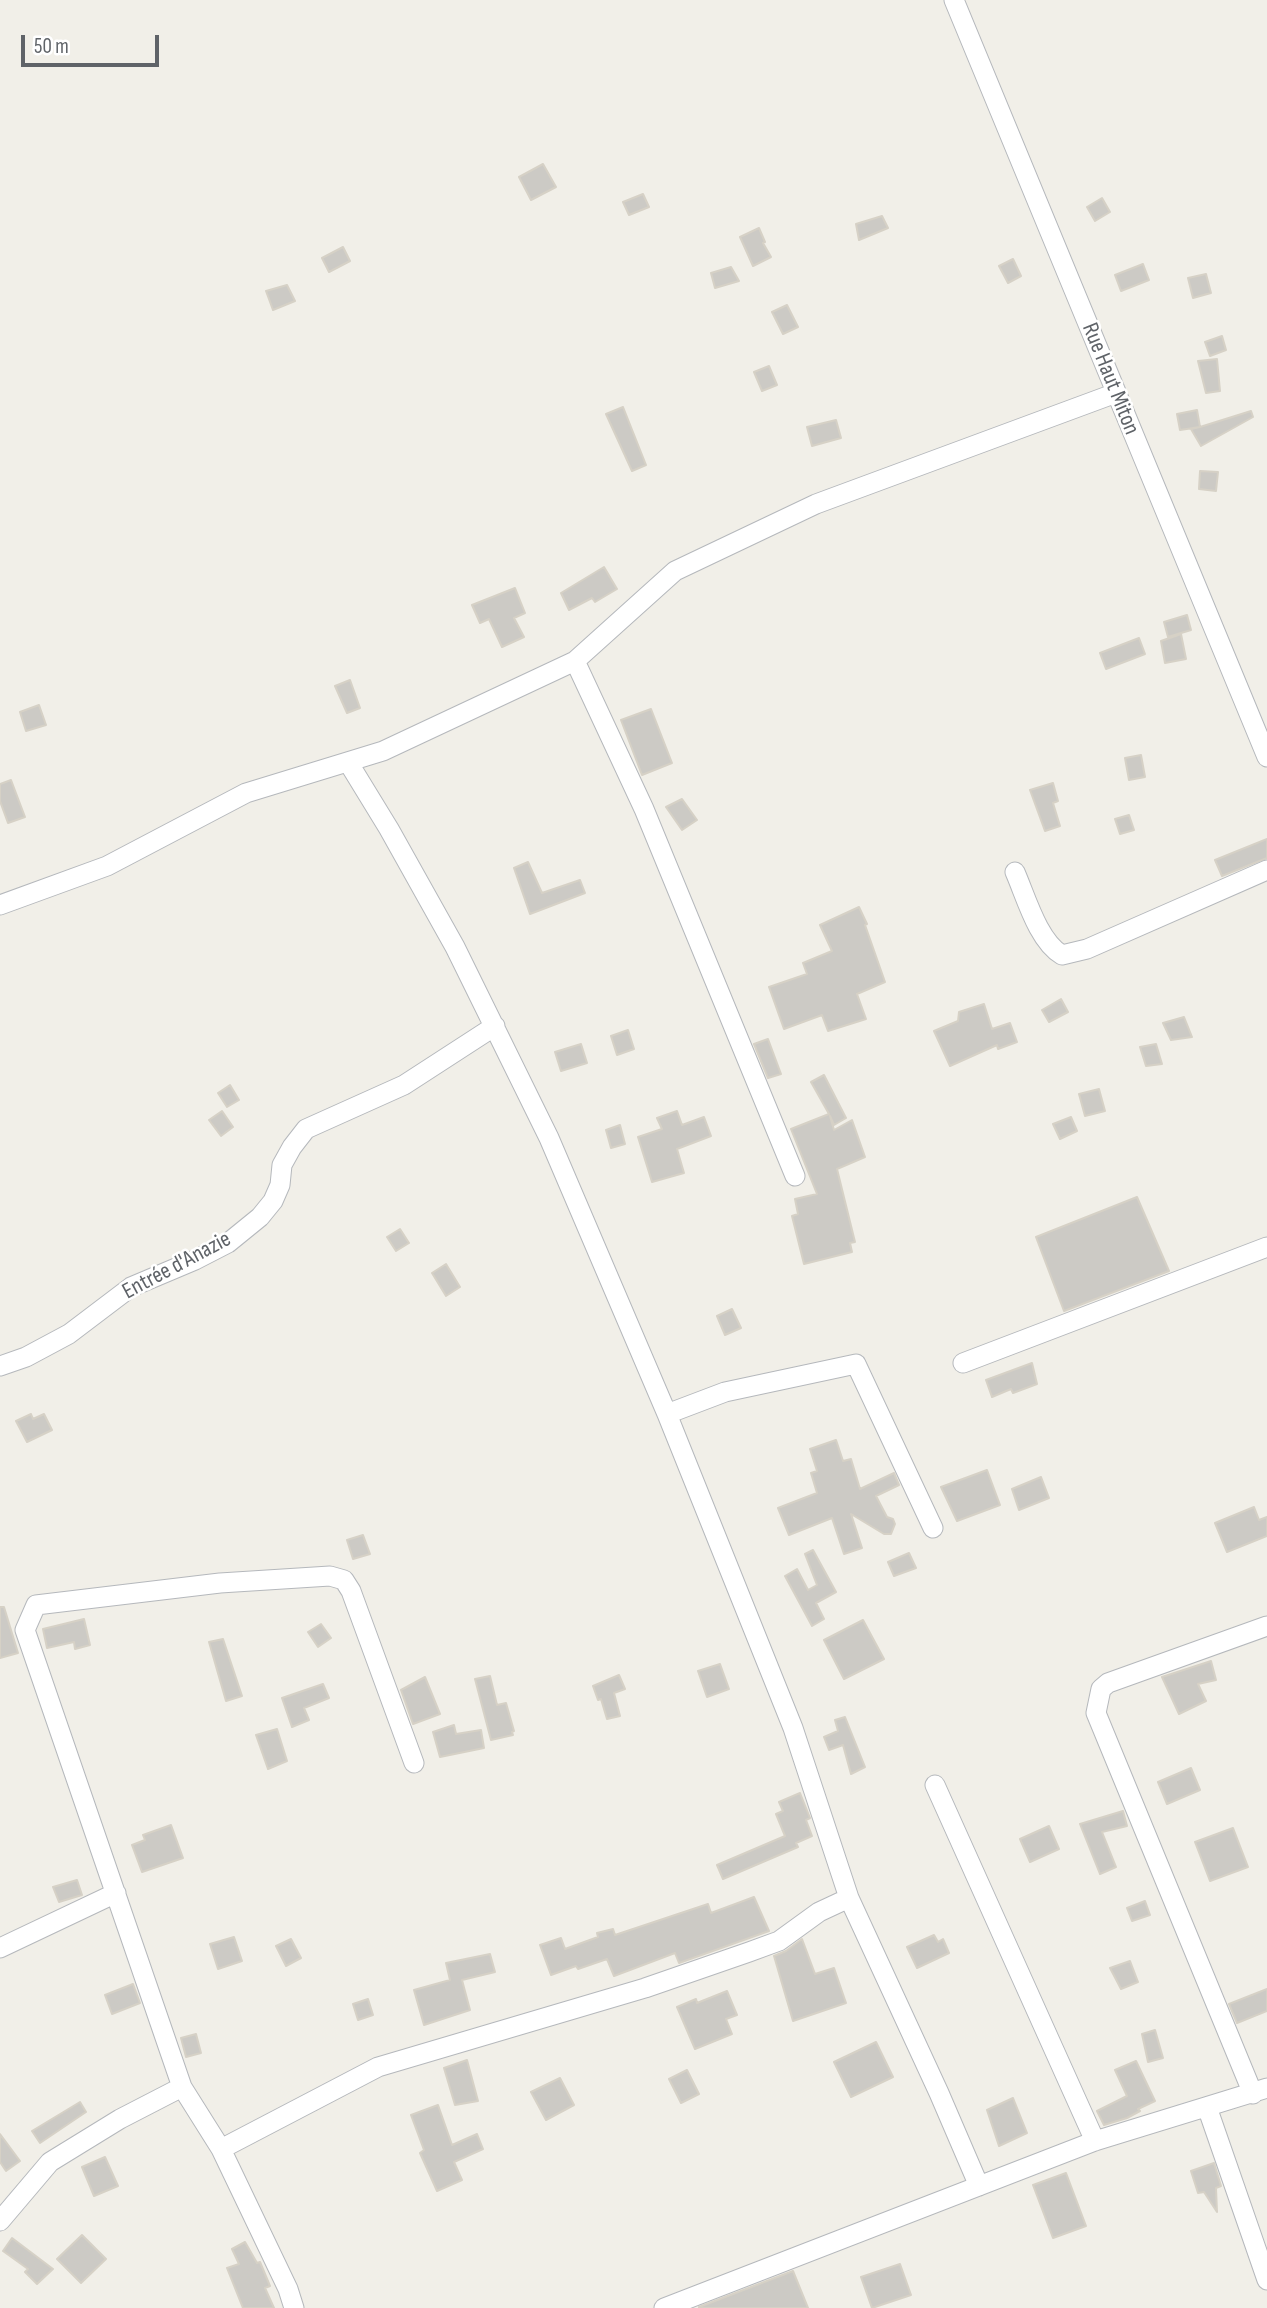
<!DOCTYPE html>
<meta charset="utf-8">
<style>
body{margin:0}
#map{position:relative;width:1267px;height:2308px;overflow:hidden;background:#f1efe8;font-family:"Sofia Sans Condensed",sans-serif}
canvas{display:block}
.scale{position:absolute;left:21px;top:35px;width:138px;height:32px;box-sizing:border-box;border:4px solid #5f6368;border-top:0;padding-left:9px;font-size:21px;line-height:24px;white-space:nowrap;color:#5f6368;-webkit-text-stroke:5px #fff;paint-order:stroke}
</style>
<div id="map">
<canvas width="1267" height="2308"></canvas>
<div class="scale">50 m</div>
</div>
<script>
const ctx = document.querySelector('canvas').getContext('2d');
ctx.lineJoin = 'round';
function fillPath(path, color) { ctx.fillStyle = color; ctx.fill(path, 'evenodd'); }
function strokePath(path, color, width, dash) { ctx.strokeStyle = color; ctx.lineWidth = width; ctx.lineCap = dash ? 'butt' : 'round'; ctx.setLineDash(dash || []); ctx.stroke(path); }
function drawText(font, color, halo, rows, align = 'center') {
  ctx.font = font + ' "Sofia Sans Condensed",sans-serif'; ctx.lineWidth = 5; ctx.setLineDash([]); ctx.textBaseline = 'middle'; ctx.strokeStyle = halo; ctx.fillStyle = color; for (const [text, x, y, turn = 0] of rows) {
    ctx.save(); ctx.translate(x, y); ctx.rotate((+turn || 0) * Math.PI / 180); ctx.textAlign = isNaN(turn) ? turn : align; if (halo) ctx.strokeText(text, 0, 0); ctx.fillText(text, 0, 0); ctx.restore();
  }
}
const building = new Path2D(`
 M543,164L556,187L531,200L519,177Z
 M643,194L649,207L629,215L623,202Z
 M1102,198L1110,212L1095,221L1087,207Z
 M882,216L888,228L859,240L856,224Z
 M759,228L765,242L763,243L771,257L753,266L740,237Z
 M343,247L350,261L329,272L322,258Z
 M1013,259L1021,276L1008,283L999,266Z
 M1143,264L1149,280L1121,291L1115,275Z
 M731,267L739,281L715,288L711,273Z
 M1206,274L1211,293L1193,298L1188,278Z
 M287,285L295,301L273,310L266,291Z
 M787,305L798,327L783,334L772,312Z
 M1222,336L1226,350L1210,356L1205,342Z
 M1217,359L1220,391L1206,393L1198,361Z
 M769,366L777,385L762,391L754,372Z
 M623,407L646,465L632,471L606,414Z
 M1197,410L1200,427L1251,411L1253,417L1201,446L1191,429L1200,427L1180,430L1177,414Z
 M836,420L841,438L812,446L807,427Z
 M1200,471L1218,472L1216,491L1199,489Z
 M604,567L617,589L595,602L592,598L569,610L561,593Z
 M515,588L525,613L514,618L524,637L502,647L489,619L480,623L472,605Z
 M1187,615L1191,630L1168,637L1164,622Z
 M1181,634L1186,659L1165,663L1161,641Z
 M1139,638L1145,654L1106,669L1100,653Z
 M350,680L360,708L347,713L335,686Z
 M39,705L46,725L26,731L20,712Z
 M651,709L672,763L642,775L621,720Z
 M1141,755L1145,777L1129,780L1125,758Z
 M11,780L25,817L8,823L0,801V784Z
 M1053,783L1058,801L1053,803L1060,826L1045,831L1030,790Z
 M682,799L697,820L682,830L666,807Z
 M1129,815L1134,830L1120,834L1115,819Z
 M1267,839V858L1222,876L1215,860Z
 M528,862L542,893L580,880L585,893L530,914L514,868Z
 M859,907L867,924L865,925L885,982L857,994L866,1019L828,1031L822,1015L784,1029L769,987L807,974L803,963L832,951L820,925Z
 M1061,999L1068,1012L1049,1022L1042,1010Z
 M984,1004L992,1029L1010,1023L1017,1042L998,1049L997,1045L950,1066L934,1031L958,1021L959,1012Z
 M1184,1017L1192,1037L1171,1040L1163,1023Z
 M628,1030L634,1049L617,1055L611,1036Z
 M768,1039L781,1074L768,1078L754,1044Z
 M581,1044L587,1063L561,1071L555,1052Z
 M1156,1044L1162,1064L1146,1066L1140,1047Z
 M824,1075L846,1118L834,1125L830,1116L834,1130L852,1120L865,1157L837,1169L855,1242L850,1243L852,1252L804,1264L792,1216L798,1214L795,1199L817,1194L791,1129L829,1114L811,1082Z
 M230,1085L239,1100L227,1107L218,1093Z
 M1099,1089L1105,1111L1085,1116L1079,1094Z
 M222,1111L233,1127L221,1136L209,1120Z
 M677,1111L682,1125L704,1117L711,1136L677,1149L684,1173L652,1182L638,1137L662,1129L657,1118Z
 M1071,1117L1077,1131L1060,1139L1053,1124Z
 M620,1125L625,1144L611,1148L606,1130Z
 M1137,1197L1169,1271L1064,1311L1036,1237Z
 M400,1229L409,1243L396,1251L387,1237Z
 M446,1264L460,1287L446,1296L432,1273Z
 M732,1309L741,1328L725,1335L717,1316Z
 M1032,1363L1037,1384L1013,1393L1011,1389L992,1397L986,1380Z
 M31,1414L33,1419L44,1414L52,1430L27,1442L16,1421Z
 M836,1440L843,1461L851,1459L860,1489L894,1473L899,1485L876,1496L887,1517L893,1519L895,1524L891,1534H884L851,1514L862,1548L844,1554L832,1518L789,1535L778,1508L817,1493L811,1473L817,1471L810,1449Z
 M987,1470L1000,1505L957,1521L941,1487Z
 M1041,1477L1049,1498L1019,1510L1012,1489Z
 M1254,1507L1259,1520L1267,1517V1536L1227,1552L1215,1523Z
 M363,1535L370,1554L353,1559L347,1540Z
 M813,1550L836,1592L816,1603L824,1619L812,1626L785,1576L797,1569L808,1590L817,1585L805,1554Z
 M909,1553L916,1568L894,1576L888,1562Z
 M0,1607H4L18,1653L0,1658Z
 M84,1619L90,1645L75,1649L74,1642L47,1648L43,1629Z
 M863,1620L884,1659L844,1679L824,1640Z
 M321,1624L331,1638L318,1647L308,1632Z
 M223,1639L242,1696L226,1701L209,1642Z
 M1211,1661L1216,1680L1198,1684L1206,1701L1179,1714L1162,1677Z
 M720,1664L729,1689L707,1697L698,1671Z
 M619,1675L625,1689L614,1693L620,1716L607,1719L601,1699L598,1700L593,1686Z
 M490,1676L497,1705L506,1703L514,1731L512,1732L513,1735L491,1740L475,1679Z
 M425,1677L440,1714L413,1724L401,1690Z
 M323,1684L329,1698L304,1708L309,1720L292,1727L282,1698Z
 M845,1717L865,1767L851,1774L843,1745L829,1750L824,1737L838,1731L835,1720Z
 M454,1725L456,1734L481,1730L484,1748L440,1757L433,1732Z
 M277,1729L287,1761L268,1769L256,1735Z
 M1191,1768L1200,1790L1167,1804L1158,1782Z
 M800,1793L810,1818L806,1820L812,1836L796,1843L798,1847L723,1879L717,1865L785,1836L776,1814L783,1811L779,1802Z
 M1123,1811L1127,1826L1102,1832L1116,1867L1100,1874L1080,1824Z
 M171,1825L183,1858L142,1872L132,1845L145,1840L143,1835Z
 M1049,1826L1059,1849L1030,1862L1020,1839Z
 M1233,1828L1248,1867L1210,1881L1195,1842Z
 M77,1880L82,1895L59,1902L53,1887Z
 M754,1897L769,1931L679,1963L675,1953L614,1976L607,1959L578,1969L576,1966L551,1975L540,1945L561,1938L565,1949L598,1937L597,1933L613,1929L615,1935L708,1904L711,1913Z
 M1145,1901L1150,1915L1132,1921L1127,1908Z
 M934,1935L938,1942L943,1939L949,1953L917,1968L907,1947Z
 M234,1937L242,1961L218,1969L210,1944Z
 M291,1939L301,1958L286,1966L276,1946Z
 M802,1939L815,1974L834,1968L846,2003L793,2021L774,1956L786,1951Z
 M490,1954L495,1972L462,1980L470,2010L424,2025L414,1990L450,1980L446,1963Z
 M1130,1961L1138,1982L1121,1989L1110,1968Z
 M133,1984L140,2003L112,2014L105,1995Z
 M1267,1989V2011L1237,2023L1229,2004Z
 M727,1991L737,2015L726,2019L732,2034L695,2049L677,2007L696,1999L697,2003Z
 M368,1999L373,2015L358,2020L353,2004Z
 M1155,2030L1163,2058L1148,2062L1142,2034Z
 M196,2034L201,2053L186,2057L181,2038Z
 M876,2042L893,2077L851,2097L834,2062Z
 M467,2060L478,2101L455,2105L444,2068Z
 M1136,2061L1155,2101L1138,2109L1140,2111L1127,2118L1104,2125L1097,2111L1127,2096L1115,2070Z
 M687,2070L699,2094L681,2103L669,2079Z
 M560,2078L574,2105L546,2120L531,2092Z
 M1013,2098L1027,2133L999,2146L987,2110Z
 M80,2102L86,2112L40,2143L32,2131Z
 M438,2105L452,2145L477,2134L483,2149L454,2162L462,2180L437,2191L420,2153L424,2150L411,2115Z
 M0,2134L20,2161L6,2171L0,2162Z
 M105,2157L118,2186L94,2196L82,2167Z
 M1214,2163L1221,2186L1216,2188L1217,2212L1204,2192L1198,2193L1191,2171Z
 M1066,2173L1086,2226L1053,2238L1033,2185Z
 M82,2235L106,2259L81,2283L57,2259Z
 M12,2238L53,2269L37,2284L25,2272L28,2269L3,2251Z
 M245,2242L257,2263L260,2262L270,2286L265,2288L274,2308H243L227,2268L239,2264L232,2249Z
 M900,2264L911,2295L872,2308L861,2277Z
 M793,2271L808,2308H699V2307Z`);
fillPath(building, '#cccac5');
strokePath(building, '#d6d1c6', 2);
const minor = new Path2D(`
 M954,0L1267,757
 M575,661L644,809L795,1176
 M348,762L389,829L455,947L549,1138L667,1414L793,1728L849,1898L939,2093L979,2186
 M1015,872C1026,897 1038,941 1062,955L1087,949L1267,870
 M0,905L107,866L246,793L383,751L575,661L675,571L816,504L1116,393
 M963,1363L1267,1247
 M0,1366L26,1357L69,1334L131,1287L195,1260L228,1243L260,1217L273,1201L280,1185L282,1165L292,1147L306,1129L404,1085L495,1026
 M667,1414L725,1392L856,1364L933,1528
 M935,1785L1095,2141
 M0,1948L116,1893
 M182,2087L221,2149L288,2289L294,2308
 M1253,2094L1096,1713L1101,1689L1108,1683L1267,1626
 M1207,2107L1267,2280
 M221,2149L378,2067L645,1988L749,1952L779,1941L819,1912L849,1898
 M0,2221L50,2162L120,2119L182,2087L25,1630L36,1605L220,1583L330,1576L344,1580L351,1591L414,1763
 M664,2308L1095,2141L1267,2088`);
strokePath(minor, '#b5b8bc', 21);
strokePath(minor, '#fff', 19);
drawText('23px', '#5f6368', '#fff', [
 ["Rue Haut Miton",1110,379,68],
 ["Entrée d'Anazie",177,1266,-28]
]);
</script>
